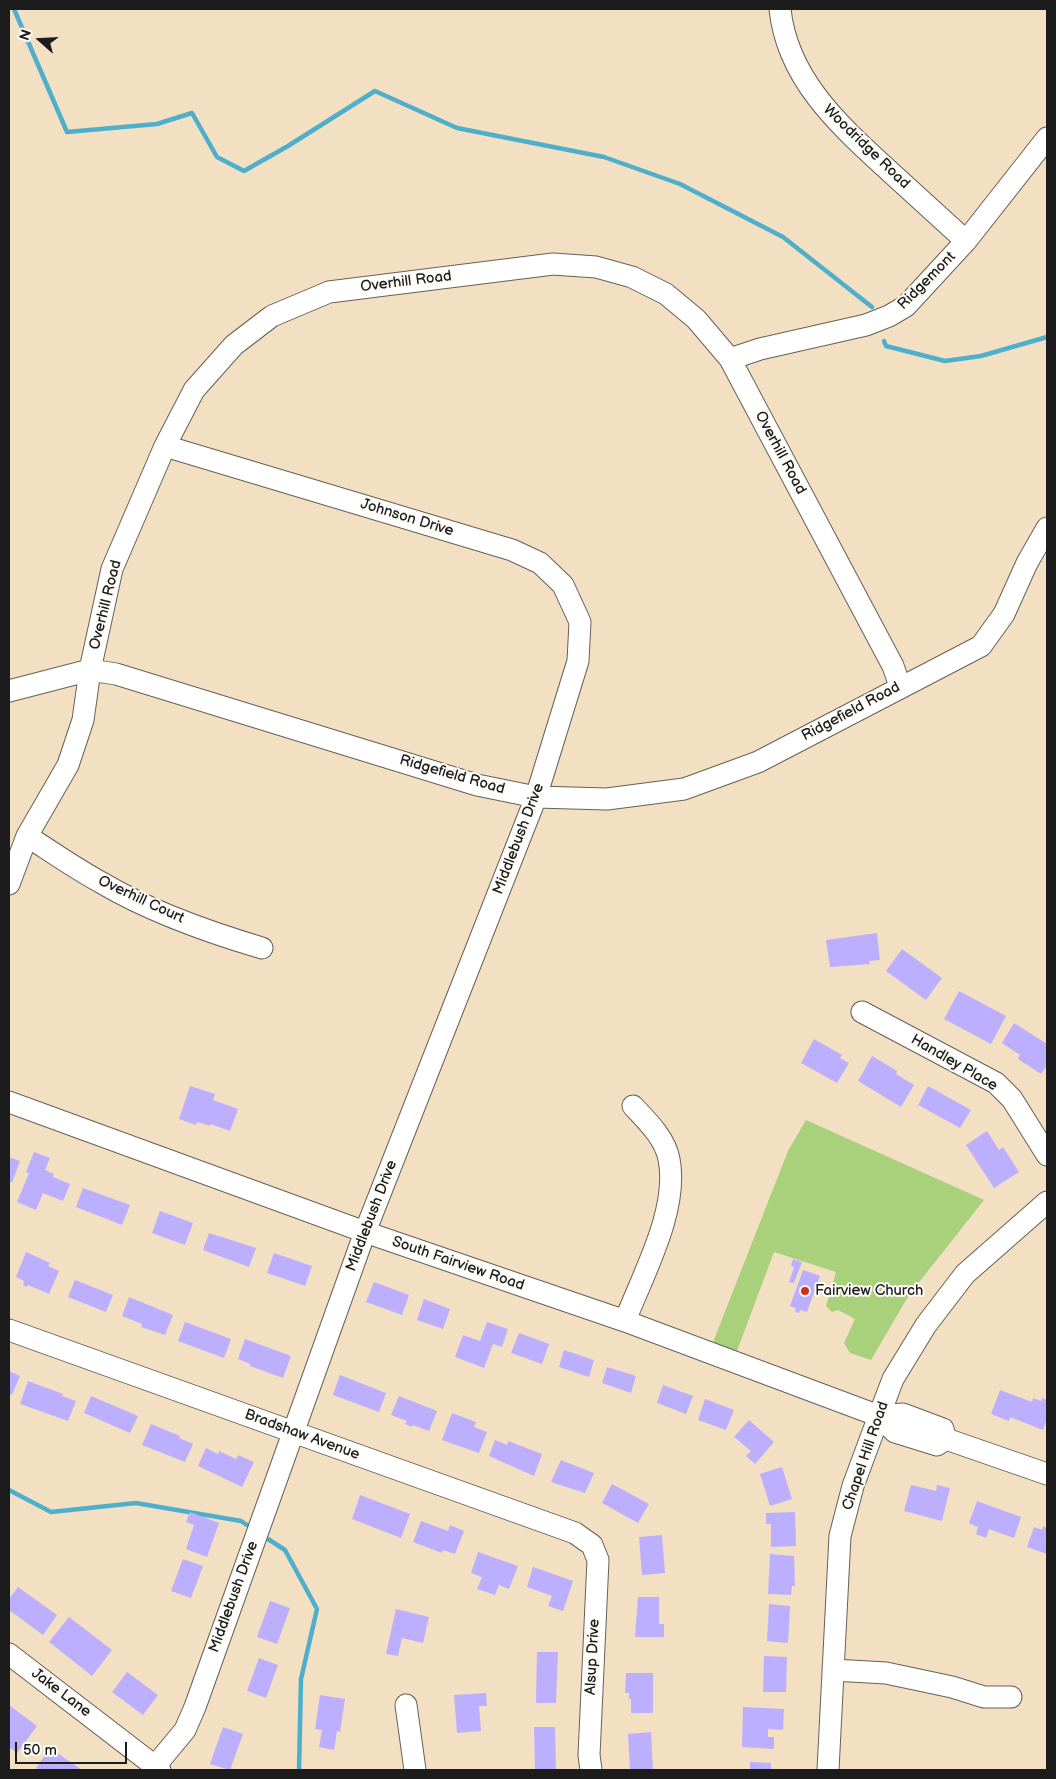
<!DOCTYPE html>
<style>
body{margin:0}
#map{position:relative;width:1056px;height:1779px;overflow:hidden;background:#f3dfc2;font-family:"Balsamiq Sans",sans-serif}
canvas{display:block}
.frame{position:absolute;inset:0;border:10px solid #1c1c1c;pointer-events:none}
.north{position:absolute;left:15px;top:15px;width:50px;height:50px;-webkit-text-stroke:4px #fdfcf7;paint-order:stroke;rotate:289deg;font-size:14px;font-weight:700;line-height:20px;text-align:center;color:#1c1c1c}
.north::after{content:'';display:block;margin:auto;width:18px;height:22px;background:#1c1c1c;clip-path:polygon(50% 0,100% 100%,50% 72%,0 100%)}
.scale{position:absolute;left:15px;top:1742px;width:112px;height:22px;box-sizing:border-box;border:2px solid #1c1c1c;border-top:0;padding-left:6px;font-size:15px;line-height:18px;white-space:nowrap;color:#1c1c1c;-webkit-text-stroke:4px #fdfcf7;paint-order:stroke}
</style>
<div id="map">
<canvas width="1056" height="1779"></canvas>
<div class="frame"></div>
<div class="north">N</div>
<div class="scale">50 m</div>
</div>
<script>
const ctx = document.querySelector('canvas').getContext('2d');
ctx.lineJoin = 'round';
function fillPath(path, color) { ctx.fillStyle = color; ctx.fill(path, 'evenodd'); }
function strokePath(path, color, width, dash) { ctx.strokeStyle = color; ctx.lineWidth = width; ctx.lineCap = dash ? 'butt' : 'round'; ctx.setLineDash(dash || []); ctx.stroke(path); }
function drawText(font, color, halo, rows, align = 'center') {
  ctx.font = font + ' "Balsamiq Sans",sans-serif'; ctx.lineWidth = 4; ctx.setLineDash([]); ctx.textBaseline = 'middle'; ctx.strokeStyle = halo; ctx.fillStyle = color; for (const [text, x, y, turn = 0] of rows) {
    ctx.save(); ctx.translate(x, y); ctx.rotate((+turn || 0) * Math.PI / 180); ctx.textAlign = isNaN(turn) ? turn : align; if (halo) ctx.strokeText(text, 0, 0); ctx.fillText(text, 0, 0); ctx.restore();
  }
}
fillPath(new Path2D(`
 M806,1120L984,1200L909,1295L871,1360L850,1353L844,1343L855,1319L838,1310L832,1312L826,1306L836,1272L774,1252L734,1359L710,1350L788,1151Z`), '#a9d07a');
strokePath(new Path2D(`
 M14,9L67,132L157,124L192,113L217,157L244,171L288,146L375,91L457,128L604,157L680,184L783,237L872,307
 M884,341L886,346L945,361L981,356L1047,337
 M9,1490L51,1512L136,1503L241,1521L247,1525
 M268,1539L285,1550L317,1609L301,1679L299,1770`), '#4dafcc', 4.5);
fillPath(new Path2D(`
 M877,933L880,960L869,961L870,964L830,967L826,940Z
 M902,949L942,978L926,1000L886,971Z
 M959,991L1006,1016L991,1044L944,1019Z
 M1014,1023L1047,1044V1065L1041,1074L1018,1059L1020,1055L1002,1043Z
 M814,1039L842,1055L840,1058L849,1063L837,1083L801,1063Z
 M872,1056L897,1071L896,1074L914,1085L901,1107L858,1081Z
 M190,1086L215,1094L213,1100L238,1109L230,1131L210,1124V1126L197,1122L196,1125L179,1119Z
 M928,1086L971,1110L960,1128L918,1105Z
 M987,1131L999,1150L1003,1147L1019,1172L994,1188L966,1145Z
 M34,1152L50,1158L45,1170L54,1174L53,1177L70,1184L63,1201L43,1193L36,1210L17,1202L29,1173L26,1172Z
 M9,1157L20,1161L12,1183L9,1181Z
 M83,1188L130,1205L122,1225L76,1207Z
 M160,1211L193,1223L185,1245L152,1233Z
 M209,1233L256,1248L249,1267L203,1250Z
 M26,1252L50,1263L48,1266L59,1271L49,1294L28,1285L27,1287L23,1285L24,1281L16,1277Z
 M274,1253L312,1266L305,1286L267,1273Z
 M793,1259L802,1262L794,1283L789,1282L794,1267L791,1266Z
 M803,1270L820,1276L807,1312L800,1310L799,1313L795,1312L796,1308L790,1306Z
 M75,1280L113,1295L106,1312L68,1297Z
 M374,1282L409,1295L402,1315L366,1302Z
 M129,1297L173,1315L165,1335L141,1327L142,1324L122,1316Z
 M424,1299L450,1309L443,1329L417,1320Z
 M185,1322L231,1339L224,1358L178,1341Z
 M487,1322L508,1329L502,1347L493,1344L484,1368L455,1357L463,1335L480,1341Z
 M519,1333L549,1344L542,1364L511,1353Z
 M245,1339L291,1356L283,1378L250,1366V1364L238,1359Z
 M564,1350L594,1360L589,1377L559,1367Z
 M607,1367L636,1376L631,1393L602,1383Z
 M9,1371L20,1376L12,1395L9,1393Z
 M340,1375L386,1393L379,1412L333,1395Z
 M28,1381L63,1394L62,1396L76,1401L68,1421L20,1404Z
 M663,1385L693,1396L686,1414L657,1403Z
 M1000,1390L1032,1402L1033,1398L1041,1401L1042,1398L1047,1400V1418L1043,1430L1010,1417L1009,1421L991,1414Z
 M91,1396L138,1416L130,1433L84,1413Z
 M399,1396L437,1411L429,1431L413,1425L412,1427L405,1424L407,1421L391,1415Z
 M705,1399L734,1410L726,1430L698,1420Z
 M452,1413L476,1422L474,1427L487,1432L479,1453L442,1440Z
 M749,1420L774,1442L755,1464L746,1456L751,1451L734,1437Z
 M151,1424L180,1436L179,1438L193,1444L185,1462L142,1445Z
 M495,1440L507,1445L508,1441L542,1454L534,1476L489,1456Z
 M206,1448L218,1454L219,1451L236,1459L238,1455L254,1462L242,1487L198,1466Z
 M561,1460L594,1473L585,1493L551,1482Z
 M782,1467L792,1499L770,1506L760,1474Z
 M612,1484L649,1504L638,1523L602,1503Z
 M911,1485L936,1491L937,1485L950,1488L942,1521L904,1511Z
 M360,1495L410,1514L401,1538L352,1519Z
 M977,1501L1021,1517L1014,1538L989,1529L986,1538L976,1534L978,1527L969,1523Z
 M190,1512L219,1523L207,1557L186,1549L194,1525L186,1522Z
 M795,1512L796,1546L771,1547V1524H766V1513Z
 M421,1521L448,1531L450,1525L464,1531L455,1554L443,1550L442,1553L413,1542Z
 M1043,1526L1047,1528V1554L1027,1547L1034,1527L1042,1530Z
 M662,1535L665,1573L642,1575L639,1537Z
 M478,1552L518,1566L509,1589L499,1585L495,1595L477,1589L482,1577L471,1573Z
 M770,1554L794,1556L795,1586H792L791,1595L768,1594Z
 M183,1559L203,1566L191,1598L171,1591Z
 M533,1567L573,1581L563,1611L548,1606L552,1596L527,1587Z
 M18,1587L57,1615L43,1635L9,1610V1599Z
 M638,1597H659V1624H664V1637H635Z
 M270,1601L290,1608L277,1644L257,1637Z
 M769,1604L790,1606L788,1643L767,1641Z
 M396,1609L429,1617L423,1643L402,1638L398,1656L386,1654Z
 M69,1617L112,1650L92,1676L49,1642Z
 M537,1652H558L556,1703H536Z
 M764,1656L787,1657L786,1692H763Z
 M259,1658L278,1665L266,1698L247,1691Z
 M127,1672L158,1695L143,1715L112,1692Z
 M626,1673H653V1713H631V1699H629V1693H625Z
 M486,1693L487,1706H479L481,1731L457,1733L454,1695Z
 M320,1695L345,1699L340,1732L337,1731L334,1750L319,1747L322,1730L315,1729Z
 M9,1705L37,1726L17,1753L9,1747Z
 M743,1707L784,1709L783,1730L768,1729V1737H774V1749L742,1747Z
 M223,1727L243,1734L230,1770L210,1764Z
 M534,1727H555L556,1770H535Z
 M651,1732L653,1770H630L628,1734Z
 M50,1748L82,1770H39L36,1768Z
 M750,1762L771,1763V1770H750Z`), '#bcb0fe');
const minor = new Path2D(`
 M780,9C787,78 838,124 887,169C913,193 940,217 966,241
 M730,359L760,349L866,325L889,316L906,306L966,241L1047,138
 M9,691L90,670L116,674L477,785L536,797L607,799L684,789L758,762L981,646L1004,614L1027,563L1047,528
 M27,836C52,852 76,869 102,883C151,912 208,932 262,948
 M9,884L27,836L68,765L83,720L90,670L112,569L165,446L194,390L234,345L272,316L329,292L553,264L596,267L632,277L666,294L696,319L730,359L893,666L900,686
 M862,1012L996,1083L1012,1099L1047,1155
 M9,1102L365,1232L625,1321L879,1416L895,1432L937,1445L946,1439
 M625,1321C643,1274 679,1210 669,1159C665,1138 647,1121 633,1106
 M9,1330L575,1533L592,1545L598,1560L589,1755L591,1770
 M879,1416L903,1414L943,1429L946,1439
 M946,1439L1047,1474
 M9,1654L160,1770
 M833,1670L886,1673L952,1687L984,1697H1011
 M406,1705L415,1770
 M156,1765L185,1730L195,1707L365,1232L536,797L578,661L580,622L563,585L540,563L512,550L165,446
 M828,1770L840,1536L853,1486L879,1416L893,1379L926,1325L965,1274L1047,1202`);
strokePath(minor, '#676056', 23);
strokePath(minor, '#fff', 21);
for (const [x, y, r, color] of [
 [805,1291,5,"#c8321e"]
]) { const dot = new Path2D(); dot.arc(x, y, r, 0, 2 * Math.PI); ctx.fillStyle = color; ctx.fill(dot); strokePath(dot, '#fdfcf7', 2); }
drawText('15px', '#1c1c1c', '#fdfcf7', [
 ["Woodridge Road",866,147,44],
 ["Ridgemont",927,281,-45],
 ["Overhill Road",406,282,-7],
 ["Overhill Road",780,453,62],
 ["Johnson Drive",407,518,17],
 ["Overhill Road",106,605,-76],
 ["Ridgefield Road",851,712,-28],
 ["Ridgefield Road",452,775,16],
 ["Middlebush Drive",519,839,-69],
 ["Overhill Court",141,900,25],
 ["Handley Place",954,1063,30],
 ["Middlebush Drive",372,1216,-69],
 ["South Fairview Road",458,1264,19],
 ["Bradshaw Avenue",302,1435,20],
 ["Chapel Hill Road",866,1456,-71],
 ["Middlebush Drive",234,1597,-70],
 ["Alsup Drive",593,1657,-87],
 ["Jake Lane",61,1693,37]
]);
drawText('15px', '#1c1c1c', '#fdfcf7', [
 ["Fairview Church",815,1291]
], 'left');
</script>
